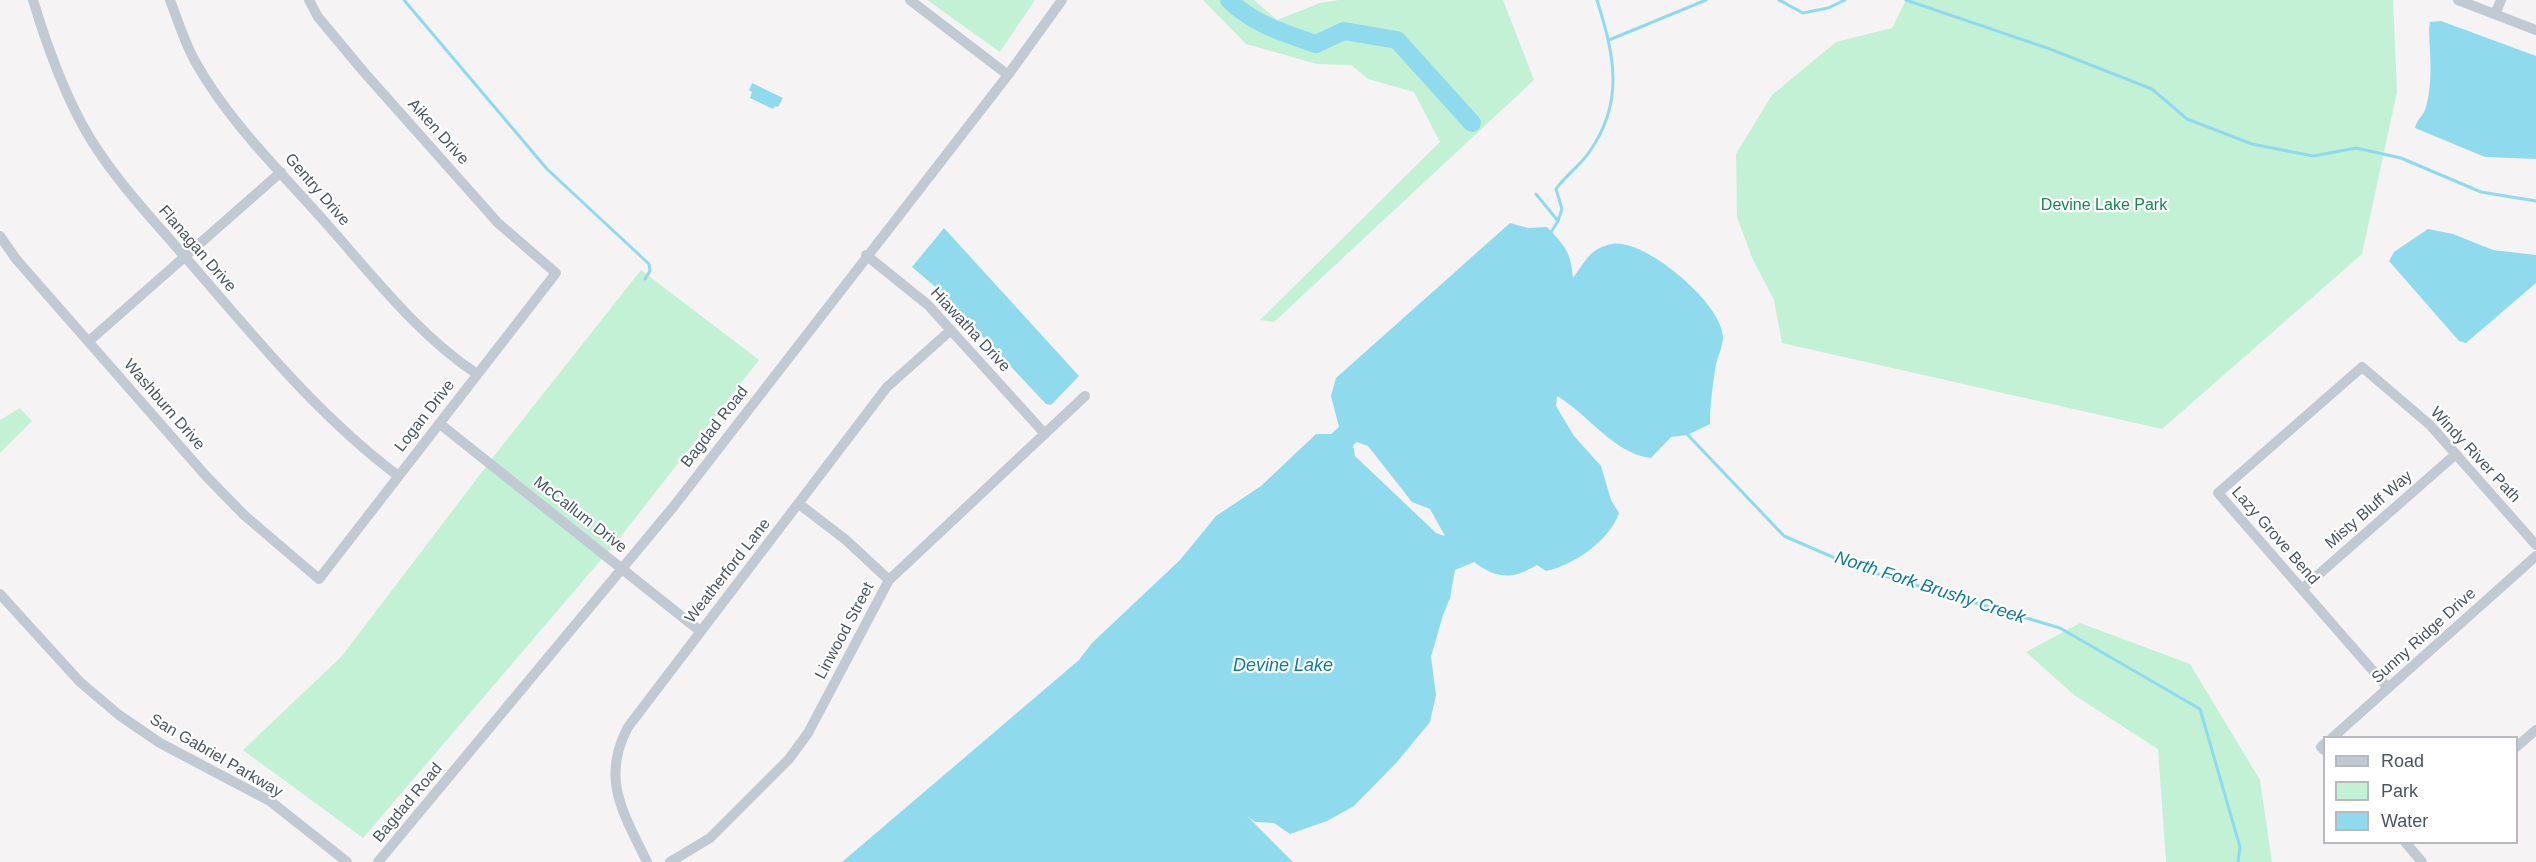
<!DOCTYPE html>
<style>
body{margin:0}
#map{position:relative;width:2536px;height:862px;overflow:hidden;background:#f5f3f3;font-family:Helvetica,sans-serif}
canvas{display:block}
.legend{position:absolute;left:2323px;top:736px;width:195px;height:108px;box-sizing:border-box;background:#fff;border:2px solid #b7bbc0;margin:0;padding:8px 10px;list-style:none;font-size:18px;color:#4a5661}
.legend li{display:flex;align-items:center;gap:12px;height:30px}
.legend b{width:30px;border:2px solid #b7bbc0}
</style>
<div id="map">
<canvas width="2536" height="862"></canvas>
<ul class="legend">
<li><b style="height:8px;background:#c1cad2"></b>Road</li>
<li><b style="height:16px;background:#c3f1d5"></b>Park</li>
<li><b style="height:16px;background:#90daee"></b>Water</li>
</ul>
</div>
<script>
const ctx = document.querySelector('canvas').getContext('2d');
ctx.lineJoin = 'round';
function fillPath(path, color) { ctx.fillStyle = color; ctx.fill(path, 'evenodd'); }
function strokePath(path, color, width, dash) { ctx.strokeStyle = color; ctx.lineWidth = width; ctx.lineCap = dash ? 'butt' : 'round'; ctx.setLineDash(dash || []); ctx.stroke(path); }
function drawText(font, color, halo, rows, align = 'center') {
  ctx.font = font + ' Helvetica,sans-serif'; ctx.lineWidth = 4.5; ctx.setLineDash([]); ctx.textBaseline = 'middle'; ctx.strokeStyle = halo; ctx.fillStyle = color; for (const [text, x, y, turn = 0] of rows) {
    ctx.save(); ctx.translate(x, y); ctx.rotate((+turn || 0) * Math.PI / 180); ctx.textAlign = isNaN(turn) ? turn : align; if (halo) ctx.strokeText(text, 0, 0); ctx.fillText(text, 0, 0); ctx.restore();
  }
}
fillPath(new Path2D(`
 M927,0H1035L1000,52Z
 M1203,0H1254L1277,20L1320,3L1339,0H1503L1534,80L1274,322L1260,320L1440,142L1414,92L1368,79L1351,65L1317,64L1246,44Z
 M1906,0H2393L2397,92L2362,254L2162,429L1782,343L1774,300L1753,260L1737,217L1736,154L1772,95L1836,42L1892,28Z
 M641,270L759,360L618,540L363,838L243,750L342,656L494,456Z
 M20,408L32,421L0,453V420Z
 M2080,623L2190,664L2260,780L2272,862H2166L2158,749L2074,695L2026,652Z`), '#c3f1d5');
fillPath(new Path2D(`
 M2441,21L2536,56V159L2485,157L2415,128C2417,119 2424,115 2426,107C2433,82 2430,55 2429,29L2430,22Z
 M752,83L783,98L778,107L775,106L773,109L750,98L752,92L749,90Z
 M1510,223L1528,228L1547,227C1565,246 1571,252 1573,278C1585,262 1590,248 1612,244C1644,238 1722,303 1723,337C1723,345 1718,356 1716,364C1713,384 1710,403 1710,424L1687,435L1671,437L1651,458C1614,454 1588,414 1557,396L1556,406L1574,436L1601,466L1611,500L1619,513C1610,540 1574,565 1546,571L1537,565C1512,580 1497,579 1474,562L1455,570L1450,598L1443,615L1431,657L1436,695L1430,722L1397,762L1354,806L1327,821L1290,834L1274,823L1255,822L1247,816L1293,862H842L1079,660L1092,643L1180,560L1216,516L1261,486L1316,434H1331L1339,427L1331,396L1336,378ZM1357,442L1368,446L1412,502L1430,509L1445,536L1436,533L1355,456L1353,445Z
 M944,228L1079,376L1051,405L1046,404L939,290L912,267Z
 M2428,229L2453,234L2493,250L2536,255V283L2466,343L2459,341L2389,261L2394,252Z`), '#90daee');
strokePath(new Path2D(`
 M404,0L547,169L649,264L650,271L645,279
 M1779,0L1803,13L1828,8L1845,0
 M1906,0L2050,49L2152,89L2187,119L2252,144L2313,156L2356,148L2401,158L2481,192L2536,201
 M1609,40L1706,0
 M1536,194L1558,221L1550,234
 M1558,221L1562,209L1556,189C1566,175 1581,165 1590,151C1625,101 1614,54 1597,0
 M1686,433L1784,536L1858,568L2060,628L2200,709L2240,847L2238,862`), '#90daee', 3);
strokePath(new Path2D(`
 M1229,0C1253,24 1284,33 1316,44L1344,31L1397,40L1472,123`), '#90daee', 18);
strokePath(new Path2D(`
 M33,0C46,43 61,86 83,126C110,175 150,216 186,258C253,335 316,414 397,475
 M170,0C178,21 185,44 196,63C231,125 285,176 332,230C377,281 420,336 477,374
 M910,0L1008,75
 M2458,0L2536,30
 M2495,14L2501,0
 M0,236L16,259L206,476L244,515L319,579L556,273L498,223L363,71L318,17L309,0
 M866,255L928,305L1045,434
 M89,341L281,172
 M440,424L700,631
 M799,504L846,540L889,580
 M2302,589L2456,454
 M0,594L80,682L119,715L160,743L270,801L347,862
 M2388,688L2218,493L2362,367L2430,425L2536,545
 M2332,738L2536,556
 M2324,744L2321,747L2324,750
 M2516,747L2536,730
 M2405,842L2422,862
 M378,862L674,506L1008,75L1062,0
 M647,862C624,814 600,779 628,727L887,387L951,330
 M670,862L710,838L789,759L808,733L889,580L1085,396`), '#c1cad2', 10);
drawText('16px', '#4a5661', '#fff', [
 ["Aiken Drive",438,132,48],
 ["Gentry Drive",317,190,49],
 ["Flanagan Drive",197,249,49],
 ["Hiawatha Drive",970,330,47],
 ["Washburn Drive",164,405,49],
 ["Logan Drive",425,416,-52],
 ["Bagdad Road",715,427,-52],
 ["Windy River Path",2475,455,47],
 ["Misty Bluff Way",2369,510,-41],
 ["McCallum Drive",580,515,38],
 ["Lazy Grove Bend",2275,536,49],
 ["Weatherford Lane",728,571,-52],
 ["Linwood Street",845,631,-62],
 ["Sunny Ridge Drive",2424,636,-42],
 ["San Gabriel Parkway",216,756,30],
 ["Bagdad Road",408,803,-50]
]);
drawText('16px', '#17864f', '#fff', [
 ["Devine Lake Park",2104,206]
]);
drawText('italic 18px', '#0c7c9b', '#fff', [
 ["North Fork Brushy Creek",1930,588,18],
 ["Devine Lake",1283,666]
]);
</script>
